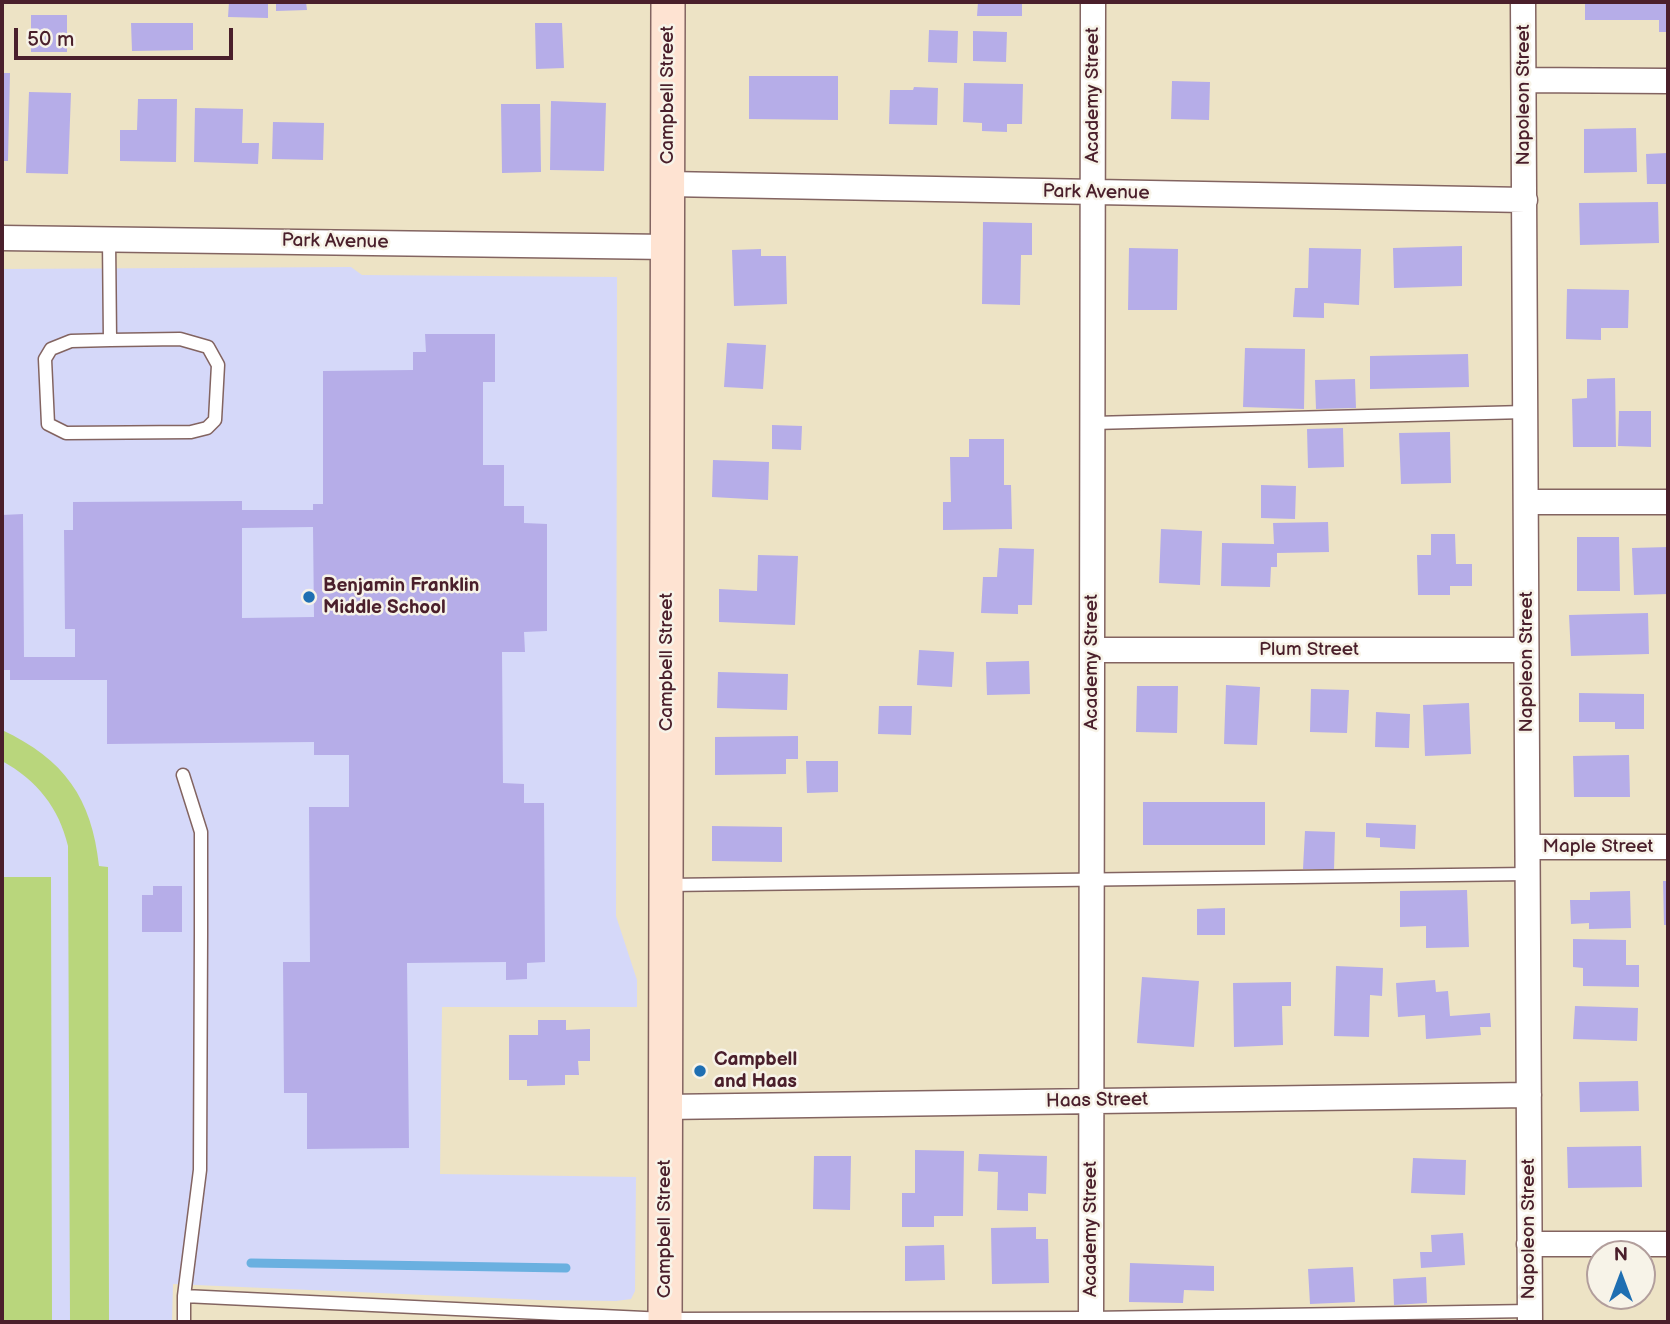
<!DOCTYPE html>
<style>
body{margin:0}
#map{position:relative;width:1670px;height:1324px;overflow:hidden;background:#ede3c5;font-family:"Balsamiq Sans",sans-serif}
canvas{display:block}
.frame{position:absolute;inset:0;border:4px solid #4a1f2b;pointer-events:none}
.north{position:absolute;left:1586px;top:1240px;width:70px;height:70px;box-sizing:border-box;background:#f7f3e8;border:2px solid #b29e9c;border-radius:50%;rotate:0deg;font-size:19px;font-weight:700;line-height:28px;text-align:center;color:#4a1f2b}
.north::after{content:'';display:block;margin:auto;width:24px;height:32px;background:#1f6fb2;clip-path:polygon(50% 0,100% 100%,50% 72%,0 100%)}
.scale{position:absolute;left:14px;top:28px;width:219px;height:32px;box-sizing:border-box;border:4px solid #4a1f2b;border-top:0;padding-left:9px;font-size:21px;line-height:24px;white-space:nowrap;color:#4a1f2b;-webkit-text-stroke:5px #f7f3e8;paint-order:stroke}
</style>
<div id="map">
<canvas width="1670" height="1324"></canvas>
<div class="frame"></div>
<div class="north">N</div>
<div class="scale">50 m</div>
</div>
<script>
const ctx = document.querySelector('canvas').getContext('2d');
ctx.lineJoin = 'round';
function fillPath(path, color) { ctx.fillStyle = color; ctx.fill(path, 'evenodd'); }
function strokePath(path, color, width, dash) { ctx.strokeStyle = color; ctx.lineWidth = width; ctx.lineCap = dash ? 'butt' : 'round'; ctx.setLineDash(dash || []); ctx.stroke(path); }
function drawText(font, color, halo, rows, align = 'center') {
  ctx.font = font + ' "Balsamiq Sans",sans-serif'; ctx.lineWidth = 5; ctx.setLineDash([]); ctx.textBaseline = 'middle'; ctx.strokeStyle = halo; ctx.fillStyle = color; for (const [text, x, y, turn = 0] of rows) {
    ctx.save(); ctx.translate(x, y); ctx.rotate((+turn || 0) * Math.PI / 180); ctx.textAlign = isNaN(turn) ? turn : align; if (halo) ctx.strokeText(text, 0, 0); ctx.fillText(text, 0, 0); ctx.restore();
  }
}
fillPath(new Path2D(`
 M351,267L362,275L617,277L616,916L637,980V1007H442L440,1174L636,1177L635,1291L631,1299L616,1301L539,1300L173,1284L172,1322H2V269Z`), '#d5d8f9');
fillPath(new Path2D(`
 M2,730C64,759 92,798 99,866L108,867L109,1322H70L68,846C59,808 37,780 2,761Z
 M2,877H51L52,1322H2Z`), '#b9d67c');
strokePath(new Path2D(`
 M251,1263L566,1268`), '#6ab0e0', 9);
fillPath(new Path2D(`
 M229,2H268V18L228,17Z
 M276,2H306L307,10L276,11Z
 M978,2H1022V16H977Z
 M1585,2H1668V32H1659V20H1585Z
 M31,15H67V52H31Z
 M131,23H193V50L132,51Z
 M535,23H562L564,68L536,69Z
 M929,30L958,31L957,63L928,62Z
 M973,31L1007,32L1006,62L973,61Z
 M2,73H10L8,161H2Z
 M749,76H838V120L749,119Z
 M1172,81L1210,82L1209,120L1171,119Z
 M964,83L1023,84L1022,124H1007V132L982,131V123L963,122Z
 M914,87L938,88L937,125L889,124L890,90H913Z
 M29,92L71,93L68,174L26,173Z
 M138,99H177L176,162L120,161V130H137Z
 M551,101L606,103L604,171L550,170Z
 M501,104H540L541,172L502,173Z
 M195,108L243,109L242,143H259L258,164L194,162Z
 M273,122L324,123L323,160L272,159Z
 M1636,128L1637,172L1584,173V129Z
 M1668,153V184H1647L1646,154Z
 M1658,202L1659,243L1580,245L1579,203Z
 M983,222L1032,223V255H1021L1020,305L982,304Z
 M1462,246V286L1394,288L1393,248Z
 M1129,248L1178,249L1177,310H1128Z
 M1309,248L1361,249L1359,305L1324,303V318L1293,317L1295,288H1308Z
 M761,249V256H786L787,304L734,306L732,250Z
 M1567,289L1629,290L1628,328H1601V340L1566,339Z
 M425,334H495V382H483V465H504V506H524V523L547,524V631L524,632L525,652H502L503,783L524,784V803H544L545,962L527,963V979L506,980V962L407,963L409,1148L307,1149V1093H284L283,962H310L309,807H349V755H314V742L107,744V680H10V670H2V515L23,514L24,657H75V629H65L64,530H73V502L242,501V510H313V504H323V371L413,370V352H426ZM313,527L314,617L242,618V528Z
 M727,343L766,345L763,389L724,387Z
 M1245,348L1305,349L1304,409L1243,407Z
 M1468,354L1469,387L1370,389V356Z
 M1615,378L1616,447H1573L1572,399L1587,398V379Z
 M1355,379L1356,408L1316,409L1315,380Z
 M1619,411H1651V447L1618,446Z
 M772,425L802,426L801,450L772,449Z
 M1343,428L1344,467L1308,468L1307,429Z
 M1450,432L1451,483L1401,484L1399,433Z
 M969,439H1004V485H1011L1012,529L943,530V502H951L950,457H969Z
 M713,460L769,462L768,500L712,497Z
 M1261,485L1296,486L1295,519L1261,518Z
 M1328,522L1329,552L1277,553V567H1271L1270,587L1221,586L1222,543L1274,544L1273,523Z
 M1161,529L1202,531L1200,585L1159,583Z
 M1431,534H1455L1456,564H1472V586H1450V595H1418L1417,555H1431Z
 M1577,537H1619L1620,591H1577Z
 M1668,547V594L1634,595L1632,548Z
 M999,548L1034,549L1032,605H1018V614L981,613L983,577H997Z
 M758,555L798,556L795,625L719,622V589L757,591Z
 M1648,613L1649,654L1571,656L1569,615Z
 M919,650L954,652L952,687L917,685Z
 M1029,661L1030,694L987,695L986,662Z
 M718,672L788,674L787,710L717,708Z
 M1226,685L1260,687L1257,745L1224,744Z
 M1137,686H1178L1177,733L1136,732Z
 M1311,689L1349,690L1347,733L1310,732Z
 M1579,693L1644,694V729H1615V722H1579Z
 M1469,703L1471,754L1425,756L1423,705Z
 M879,706H912L911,735L878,734Z
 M1376,712L1410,714L1409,748L1375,747Z
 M798,736V759H786V774L715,775V737Z
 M1629,755L1630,797H1574L1573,756Z
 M806,761H838V792L807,793Z
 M1143,802H1265V845H1143Z
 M1366,823L1416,825L1415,849L1380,847V838L1366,837Z
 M712,826L782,827V862L712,861Z
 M1305,831L1335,832L1334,870L1303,869Z
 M1663,881H1668V925H1664Z
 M153,886H182V932H142V895H153Z
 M1467,890L1469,947L1426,948V926L1400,927V891Z
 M1630,891L1631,928L1589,929V923L1571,924L1570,900H1590V892Z
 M1225,908V935H1197V909Z
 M1573,939L1626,940V965H1639V987L1583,986V968L1573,967Z
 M1336,966L1383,968L1382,996L1370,995L1369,1037L1334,1036Z
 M1142,977L1199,981L1194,1047L1137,1043Z
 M1435,980L1436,992L1448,991L1450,1016L1490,1013L1491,1027H1480L1481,1035L1426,1039L1425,1015L1398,1017L1396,983Z
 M1291,982V1006H1282L1283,1045L1234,1047L1233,983Z
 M1575,1006L1638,1008L1637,1041L1573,1039Z
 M538,1020H566V1030L590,1029V1061H578L579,1075H565V1085L527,1086V1080H509V1035H538Z
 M1638,1081L1639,1111L1580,1112L1579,1082Z
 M1641,1146L1642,1187L1568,1188L1567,1147Z
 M915,1150L964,1151L963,1216H934V1227H902V1193H915Z
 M979,1154L1047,1156L1046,1194L1028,1193V1211L997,1210L998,1172L978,1171Z
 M814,1156H851L850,1210L813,1209Z
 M1413,1158L1466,1160L1465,1195L1411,1193Z
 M1036,1227V1239H1048L1049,1283L992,1284L991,1228Z
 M1463,1233L1465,1265L1421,1268L1420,1252H1432L1431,1235Z
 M944,1245L945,1280L905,1281V1246Z
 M1130,1263L1214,1266V1291L1184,1290L1183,1303L1129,1302Z
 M1353,1267L1355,1302L1310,1304L1308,1269Z
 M1426,1277L1427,1303L1394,1305L1393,1279Z`), '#b6ade8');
const lane = new Path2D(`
 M109,239L110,340L71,341L51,349L45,359L48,424L66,433L191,432L207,428L215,420L218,365L208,347L180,339L110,340
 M1093,423L1525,412
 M183,775L201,832V934L200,1170L184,1296V1322
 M667,885L1528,874
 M184,1296L665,1319L1091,1318L1530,1311`);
const street = new Path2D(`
 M1523,2L1530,1322
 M1524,80L1668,81
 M668,184L1525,200
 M2,238L668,247
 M1526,502H1668
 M1093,650H1526
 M1528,847H1668
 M665,1107L1529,1095
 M1529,1244H1668
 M1091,1322L1093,2`);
const secondary = new Path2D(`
 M665,1322L668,2`);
strokePath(lane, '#836461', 15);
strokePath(street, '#836461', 27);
strokePath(secondary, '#836461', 36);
strokePath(lane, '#fff', 12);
strokePath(street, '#fff', 24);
strokePath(secondary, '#fee3d2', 33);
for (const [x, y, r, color] of [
 [309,597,7,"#1f6fb2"],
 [700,1071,7,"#1f6fb2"]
]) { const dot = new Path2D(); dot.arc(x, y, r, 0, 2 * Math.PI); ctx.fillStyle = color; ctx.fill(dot); strokePath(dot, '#f7f3e8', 2.5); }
drawText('19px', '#4a1f2b', '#f7f3e8', [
 ["Campbell Street",668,95,-90],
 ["Academy Street",1093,95,-90],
 ["Napoleon Street",1524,95,-90],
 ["Park Avenue",1096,193,1],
 ["Park Avenue",335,242,1],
 ["Plum Street",1309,650],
 ["Campbell Street",667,662,-90],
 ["Academy Street",1092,662,-90],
 ["Napoleon Street",1527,662,-90],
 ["Maple Street",1598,847],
 ["Haas Street",1097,1101,-1],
 ["Campbell Street",665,1229,-90],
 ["Academy Street",1091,1229,-90],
 ["Napoleon Street",1529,1229,-90]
]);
drawText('bold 19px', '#4a1f2b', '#f7f3e8', [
 ["Benjamin Franklin",323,586],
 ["Middle School",323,608],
 ["Campbell",714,1060],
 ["and Haas",714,1082]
], 'left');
</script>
